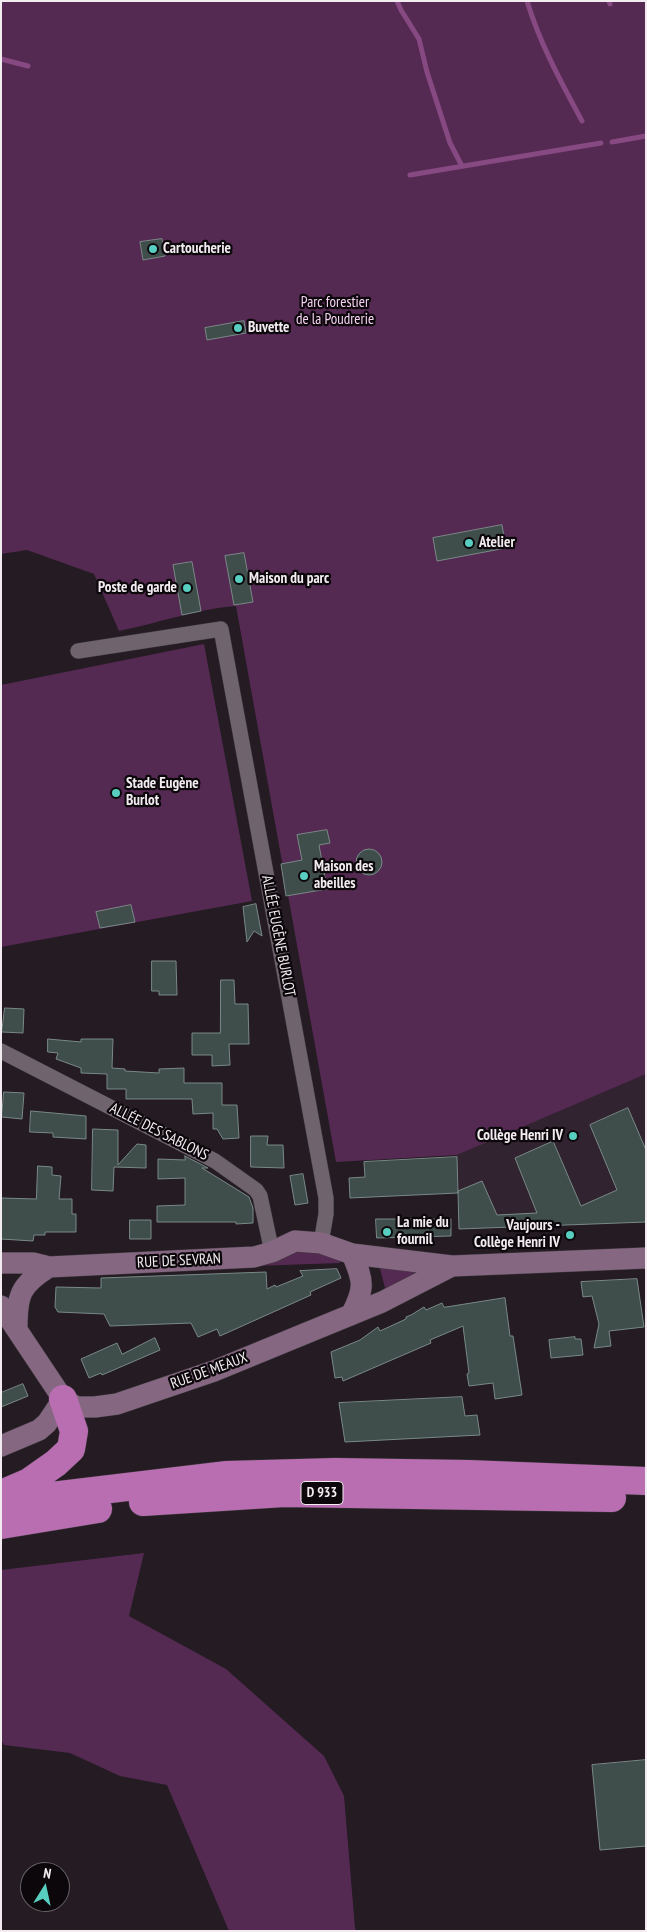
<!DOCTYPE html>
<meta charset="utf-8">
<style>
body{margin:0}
#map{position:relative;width:647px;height:1932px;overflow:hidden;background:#241b23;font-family:"PT Sans Narrow",sans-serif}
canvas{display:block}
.frame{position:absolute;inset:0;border:2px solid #f2ecf1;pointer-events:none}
.north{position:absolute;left:20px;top:1862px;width:50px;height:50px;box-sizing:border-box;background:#0b070a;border:1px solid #676366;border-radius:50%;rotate:10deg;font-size:14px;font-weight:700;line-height:20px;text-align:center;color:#f2ecf1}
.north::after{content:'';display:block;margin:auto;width:18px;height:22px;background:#58cec0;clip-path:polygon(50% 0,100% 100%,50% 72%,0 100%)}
</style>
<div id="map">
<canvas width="647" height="1932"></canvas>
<div class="frame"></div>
<div class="north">N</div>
</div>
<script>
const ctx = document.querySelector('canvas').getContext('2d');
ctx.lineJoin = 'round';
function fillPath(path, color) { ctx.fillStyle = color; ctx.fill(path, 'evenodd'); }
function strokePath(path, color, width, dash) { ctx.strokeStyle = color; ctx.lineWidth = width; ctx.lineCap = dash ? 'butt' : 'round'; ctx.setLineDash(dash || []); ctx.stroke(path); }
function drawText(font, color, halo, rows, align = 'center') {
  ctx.font = font + ' "PT Sans Narrow",sans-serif'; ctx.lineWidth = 4.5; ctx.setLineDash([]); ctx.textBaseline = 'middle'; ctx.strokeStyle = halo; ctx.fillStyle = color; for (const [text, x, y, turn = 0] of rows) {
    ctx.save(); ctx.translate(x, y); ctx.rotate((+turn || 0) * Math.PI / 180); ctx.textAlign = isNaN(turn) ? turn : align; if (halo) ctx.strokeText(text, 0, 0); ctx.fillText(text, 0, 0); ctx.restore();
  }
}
fillPath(new Path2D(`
 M646,1074V1222L459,1229L457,1155Z`), '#31232f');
fillPath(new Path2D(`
 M1,1H646V1074L457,1155L336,1162L236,606C197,609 158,623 119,631L94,574L27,550L1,554Z
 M204,644L252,901L1,947V685Z
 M303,1245L340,1258V1263L253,1266Z
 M381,1263L426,1268L387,1295L380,1269Z
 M144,1553L129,1616L226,1669L324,1756L344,1796L355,1928L356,1931H229L167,1785L120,1776L70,1753L4,1745L1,1740V1570Z`), '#552a52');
strokePath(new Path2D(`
 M397,1L401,10L419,39L427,72L450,143L462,166
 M527,1C540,44 561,82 582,121
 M609,1L610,4
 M1,59L28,66
 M612,142L646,136
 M410,175L601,143`), '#874982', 5);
const building = new Path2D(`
 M162,239L165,256L143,260L140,242Z
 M244,321L246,333L207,340L205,328Z
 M502,525L506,548L437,561L433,538Z
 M244,553L253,602L234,605L225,556Z
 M192,562L201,611L182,615L173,565Z
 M327,830L330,843L319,845L327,889L286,896L281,864L302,860L297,835Z
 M356 862a13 13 0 1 1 26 0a13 13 0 1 1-26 0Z
 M256,904L262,936L254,931L247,942L243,907Z
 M131,905L135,922L100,928L96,912Z
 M152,961H176L177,995H159V991H152Z
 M221,980H234L235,1004H248L249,1044H229L230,1065L212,1066V1055H192V1033H220Z
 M5,1008L24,1009L23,1033L2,1032Z
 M48,1039L81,1042V1039H113L112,1068L125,1069V1071L159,1073V1069L184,1068V1083H222V1105H237L239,1138L223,1139L217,1129H213V1113L193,1114L192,1099H126V1089H107V1074L81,1073V1068L56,1059L58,1053L48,1052Z
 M4,1092L24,1093L22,1119L2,1117Z
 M628,1108L646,1150V1222L459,1229L458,1191L482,1181L497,1215L537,1213L515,1158L553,1141L581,1206L617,1190L590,1125Z
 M31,1111L86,1116V1139L53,1137V1133L30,1132Z
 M93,1129L118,1130V1165L137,1144L146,1145V1168L114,1167L113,1191L92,1190Z
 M251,1136H268L267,1145H283L284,1168L251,1167Z
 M185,1156L208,1168H202L249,1197L253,1208V1223L236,1224V1222H157V1206L185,1205V1178L158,1179V1159L185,1160Z
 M457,1157L458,1193L350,1198L349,1178L365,1177L364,1162Z
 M38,1166L52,1167V1175L61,1176L59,1199H72V1214H76V1232H45V1235H34L33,1241L1,1239V1198L36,1199Z
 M303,1174L308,1203L295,1205L290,1176Z
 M376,1219H451V1236L377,1238Z
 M130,1220H151V1239H130Z
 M337,1269L341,1278L310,1292L311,1295L220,1336L217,1329L198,1337L191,1323L110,1326L104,1314L58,1312L55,1307L56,1287L101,1288V1278L266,1272L267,1289L275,1285L276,1287L303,1276L300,1271Z
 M637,1279L644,1327L609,1331L611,1346L594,1348L599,1324L592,1296L583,1297L581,1282Z
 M505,1298L510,1336H513L522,1395L495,1399L493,1383L469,1386L467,1374L469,1373L463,1326L430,1340L431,1343L343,1381L342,1377L335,1378L331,1352L360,1340L378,1327L380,1331L406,1319V1317L411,1315L424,1307L426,1310L442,1303L444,1307Z
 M575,1337V1339H581L583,1355L551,1358L549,1340Z
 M155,1338L160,1350L102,1375L101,1373L89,1378L81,1359L117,1343L122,1354Z
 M23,1384L28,1396L1,1407V1393Z
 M462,1397L465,1416L477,1415L480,1435L345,1442L339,1403Z
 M646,1760V1846L600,1850L592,1765Z`);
fillPath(building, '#3f4e4b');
strokePath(building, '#798987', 1);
const street = new Path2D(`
 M78,651L221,629L326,1198V1214L321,1243
 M1,1051L215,1161L256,1190L260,1196L272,1252`);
const secondary = new Path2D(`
 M1,1263H33L49,1267L254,1257L272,1252L295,1241L321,1243L352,1254L452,1266L646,1258
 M1,1306L63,1399L77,1407H95L117,1404L214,1371L382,1302L452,1266
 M351,1315C365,1288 364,1282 352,1254
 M17,1328C17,1295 20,1285 49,1267
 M1,1446L39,1430L47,1423L63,1399`);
const highway = new Path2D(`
 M1,1494L29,1482L56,1463L71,1449L74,1431L63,1399
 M143,1502L284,1493L612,1498
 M1,1506L35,1498L227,1475L335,1472L468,1474L646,1481
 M1,1525L98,1509`);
strokePath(street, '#3f393e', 16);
strokePath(secondary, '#3f393e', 22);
strokePath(highway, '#3f393e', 29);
strokePath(street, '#6f646e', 15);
strokePath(secondary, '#856782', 21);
strokePath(highway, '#b96eb2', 28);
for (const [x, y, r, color] of [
 [153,249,5,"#58cec0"],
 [238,328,5,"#58cec0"],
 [469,543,5,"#58cec0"],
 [239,579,5,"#58cec0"],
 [187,588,5,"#58cec0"],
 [116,793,5,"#58cec0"],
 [304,876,5,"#58cec0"],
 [573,1136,5,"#58cec0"],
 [387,1232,5,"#58cec0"],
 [570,1235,5,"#58cec0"]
]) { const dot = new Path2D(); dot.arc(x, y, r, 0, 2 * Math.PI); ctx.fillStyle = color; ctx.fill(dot); strokePath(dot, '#0b070a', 2); }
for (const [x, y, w] of [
 [322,1493,42]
]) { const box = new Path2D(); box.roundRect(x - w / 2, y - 11.5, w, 23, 4); ctx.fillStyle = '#0b070a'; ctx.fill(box); strokePath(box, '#f2ecf1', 1); }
drawText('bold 14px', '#f2ecf1', null, [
 ["D 933",322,1493]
]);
drawText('bold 15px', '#f2ecf1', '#0b070a', [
 ["Cartoucherie",163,249],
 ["Buvette",248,328],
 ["Atelier",479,543],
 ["Maison du parc",249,579],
 ["Poste de garde",177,588,"right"],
 ["Stade Eugène",126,784],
 ["Burlot",126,801],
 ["Maison des",314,867],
 ["abeilles",314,884],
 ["Collège Henri IV",563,1136,"right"],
 ["La mie du",397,1223],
 ["fournil",397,1240],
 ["Vaujours -",560,1226,"right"],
 ["Collège Henri IV",560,1243,"right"]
], 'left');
drawText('15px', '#f6d2f2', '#0b070a', [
 ["Parc forestier",335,303],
 ["de la Poudrerie",335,320]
]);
drawText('15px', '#f2ecf1', '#0b070a', [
 ["ALLÉE EUGÈNE BURLOT",278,936,79],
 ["ALLÉE DES SABLONS",159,1132,27],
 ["RUE DE SEVRAN",179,1261,-3],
 ["RUE DE MEAUX",209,1371,-20]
]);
</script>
